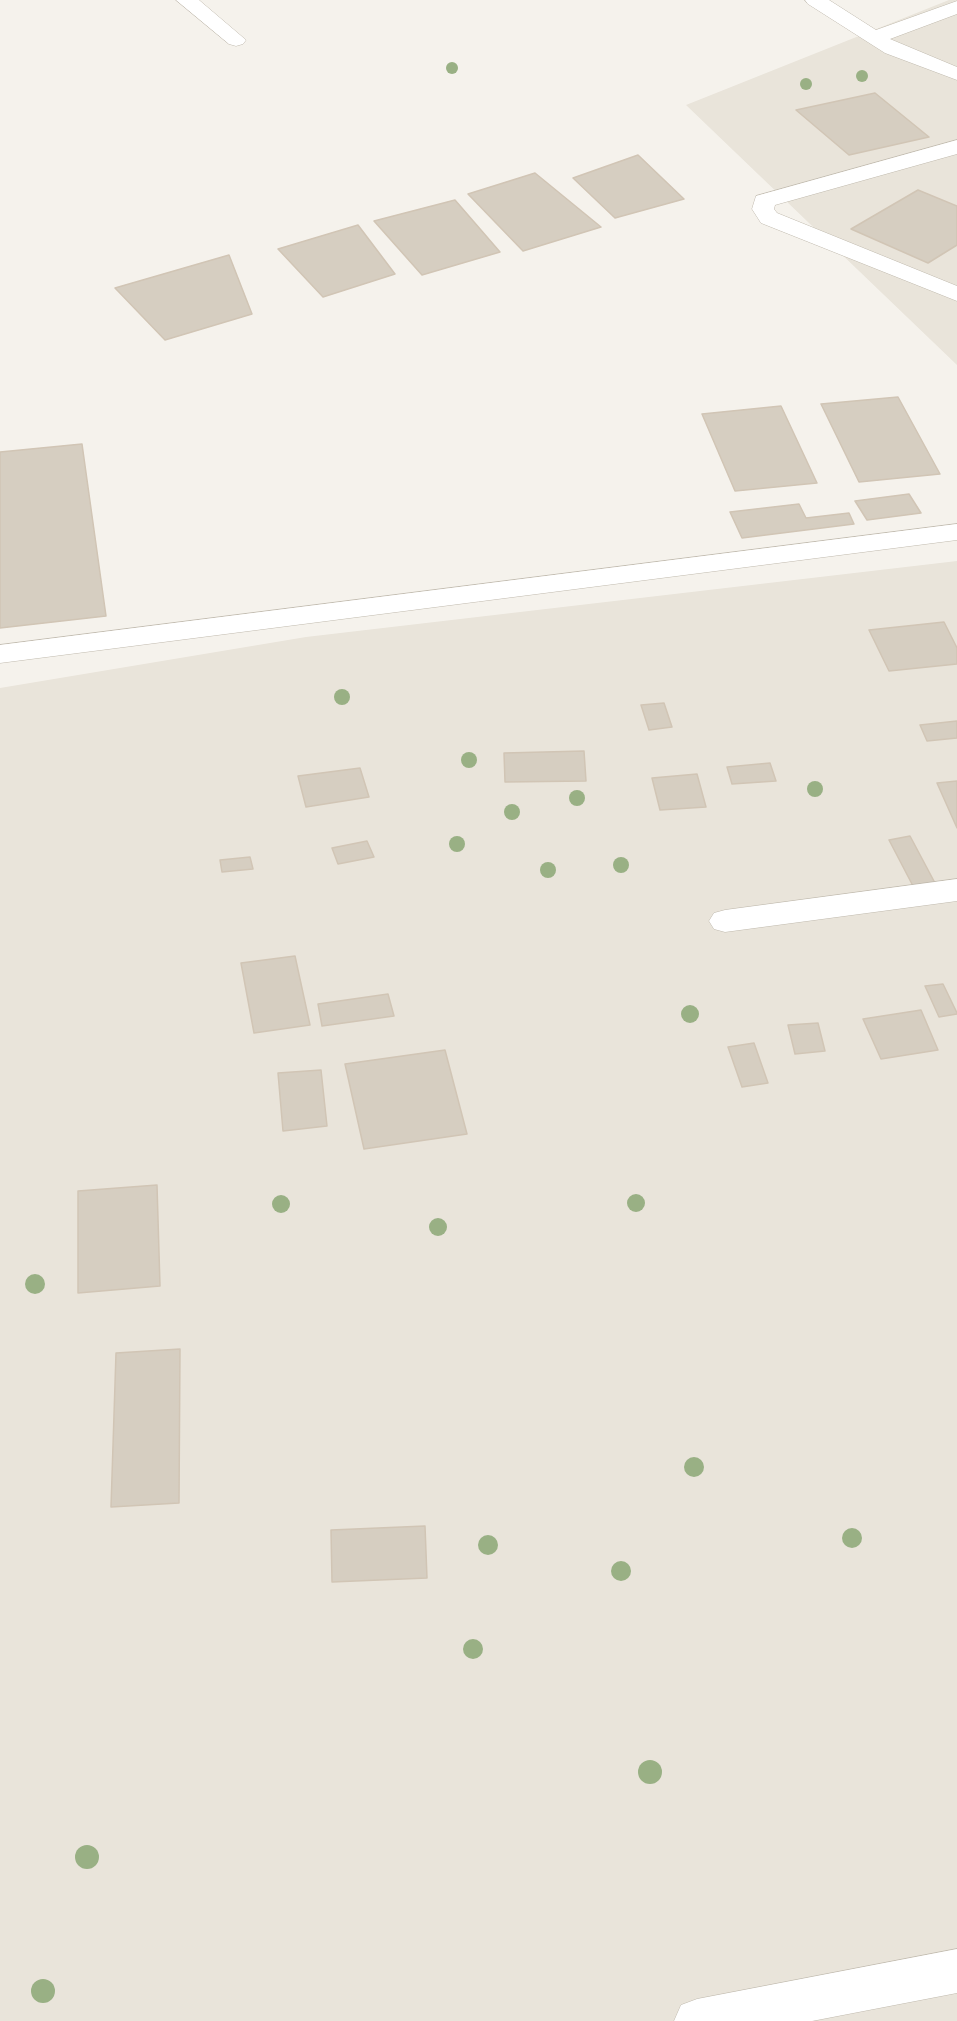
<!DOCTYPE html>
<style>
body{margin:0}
canvas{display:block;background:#f5f2ec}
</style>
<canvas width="957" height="2021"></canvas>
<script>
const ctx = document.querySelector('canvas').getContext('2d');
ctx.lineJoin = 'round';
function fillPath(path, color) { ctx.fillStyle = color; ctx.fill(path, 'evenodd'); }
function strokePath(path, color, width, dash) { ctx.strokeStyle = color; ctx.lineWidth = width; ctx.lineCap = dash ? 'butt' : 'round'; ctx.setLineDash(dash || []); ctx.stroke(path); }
fillPath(new Path2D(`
 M949,0H957V365L686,105Z
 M957,561V2021H0V688L306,637Z`), '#e9e4da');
const building = new Path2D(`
 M875,93L929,137L849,155L796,110Z
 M638,155L684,199L615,218L573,178Z
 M535,173L601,227L523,251L468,194Z
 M918,190L957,206V245L928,263L851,229Z
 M455,200L500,252L422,275L374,221Z
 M358,225L395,274L323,297L278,249Z
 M229,255L252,314L165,340L115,288Z
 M898,397L940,474L859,482L821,404Z
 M781,406L817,483L735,491L702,414Z
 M82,444L106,616L0,628V452Z
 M909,494L921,513L867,520L855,501Z
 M799,504L806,518L849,513L854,524L742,538L730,512Z
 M944,622L957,648V664L889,671L869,630Z
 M664,703L672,727L649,730L641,705Z
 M957,721V738L927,741L920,725Z
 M584,751L586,781L505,782L504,753Z
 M770,763L776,781L732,784L727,767Z
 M360,768L369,797L306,807L298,776Z
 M697,774L706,807L660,810L652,778Z
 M957,781V828L937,783Z
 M910,836L935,883L913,886L889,840Z
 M367,841L374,857L338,864L332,848Z
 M250,857L253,869L222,872L220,860Z
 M295,956L310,1025L254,1033L241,963Z
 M943,984L957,1013V1014L939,1017L925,986Z
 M388,994L394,1016L322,1026L318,1004Z
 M921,1010L938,1050L881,1059L863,1019Z
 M818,1023L825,1051L795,1054L788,1025Z
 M754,1043L768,1083L742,1087L728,1047Z
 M445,1050L467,1134L364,1149L345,1064Z
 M321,1070L327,1126L283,1131L278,1073Z
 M157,1185L160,1286L78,1293V1191Z
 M180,1349L179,1503L111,1507L116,1353Z
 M425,1526L427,1578L332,1582L331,1530Z`);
fillPath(building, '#d6cec1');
strokePath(building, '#d1c5b5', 1.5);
const minor = new Path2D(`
 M176,0H199L246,40L243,44L236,46L229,44Z
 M805,0H829L876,30L957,1V14L890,39L957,67V80L885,53L808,4Z
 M957,140V154L775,205L774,209L777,213L957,286V301L761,223L752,209L756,196Z
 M957,524V540L0,663V645Z
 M957,879V901L725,932L714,929L709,921L714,913L725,910Z
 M957,1949V1993L812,2021H674L681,2005L697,1999Z`);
strokePath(minor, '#c0baae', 1);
fillPath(minor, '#fff');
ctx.fillStyle = '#99b084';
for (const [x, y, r] of [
 [452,68,6],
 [862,76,6],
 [806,84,6],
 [342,697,8],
 [469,760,8],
 [815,789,8],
 [577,798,8],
 [512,812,8],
 [457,844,8],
 [621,865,8],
 [548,870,8],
 [690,1014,9],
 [636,1203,9],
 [281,1204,9],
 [438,1227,9],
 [35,1284,10],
 [694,1467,10],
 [852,1538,10],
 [488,1545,10],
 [621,1571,10],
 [473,1649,10],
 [650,1772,12],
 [87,1857,12],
 [43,1991,12]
]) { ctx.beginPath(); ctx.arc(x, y, r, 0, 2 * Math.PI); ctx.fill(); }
</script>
